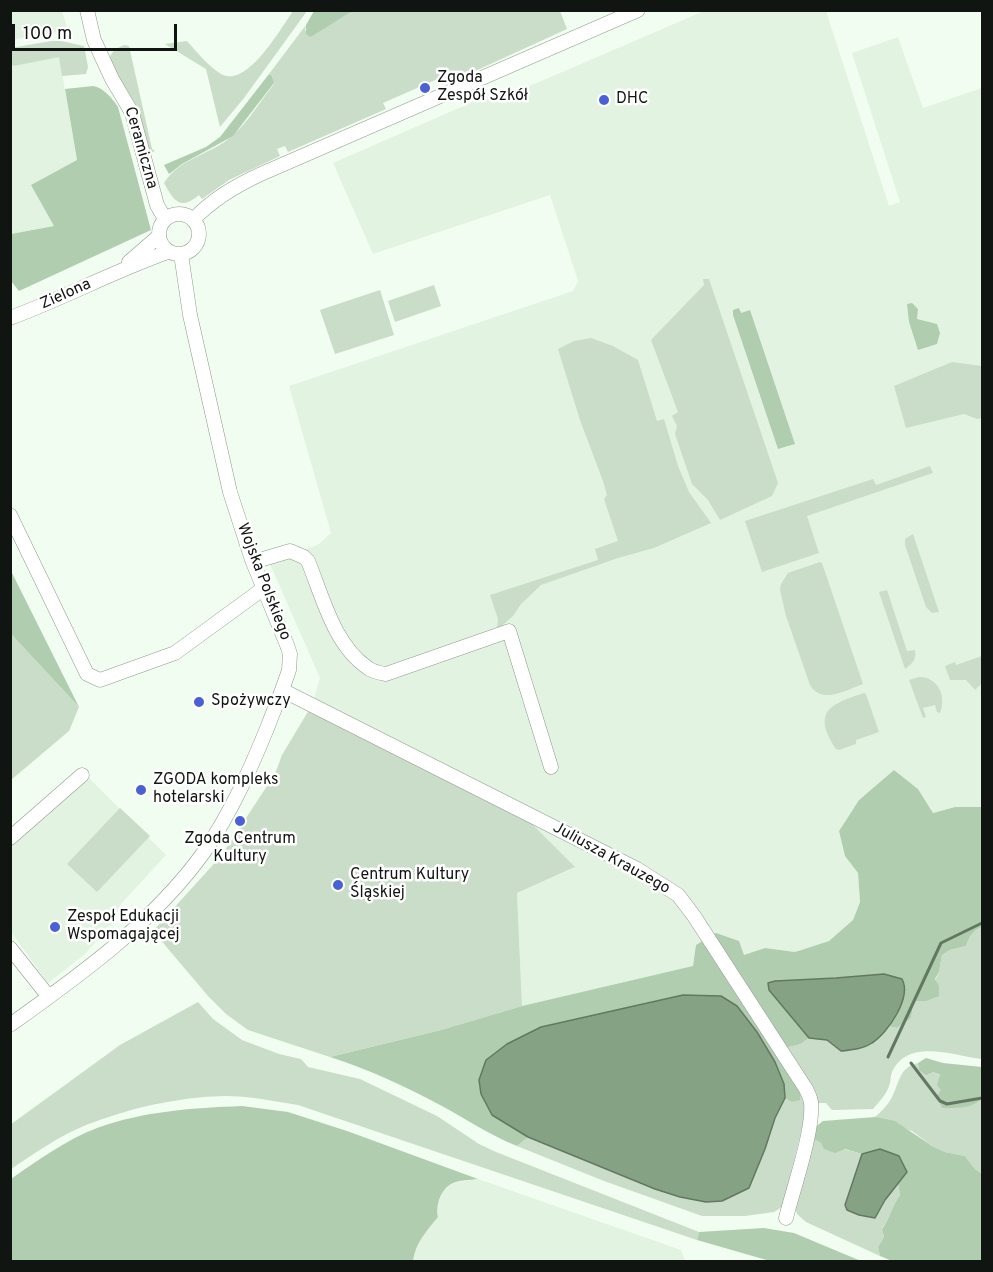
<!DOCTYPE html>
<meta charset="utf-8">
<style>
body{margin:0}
#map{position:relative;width:993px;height:1272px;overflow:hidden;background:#f0fdf0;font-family:Overpass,sans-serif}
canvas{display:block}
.frame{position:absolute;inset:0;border:12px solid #111511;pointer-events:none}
.scale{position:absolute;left:12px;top:24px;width:165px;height:27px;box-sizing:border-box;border:3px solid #111511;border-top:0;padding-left:8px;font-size:18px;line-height:21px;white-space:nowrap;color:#111511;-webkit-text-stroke:4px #fff;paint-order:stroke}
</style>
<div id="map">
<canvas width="993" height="1272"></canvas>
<div class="frame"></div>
<div class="scale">100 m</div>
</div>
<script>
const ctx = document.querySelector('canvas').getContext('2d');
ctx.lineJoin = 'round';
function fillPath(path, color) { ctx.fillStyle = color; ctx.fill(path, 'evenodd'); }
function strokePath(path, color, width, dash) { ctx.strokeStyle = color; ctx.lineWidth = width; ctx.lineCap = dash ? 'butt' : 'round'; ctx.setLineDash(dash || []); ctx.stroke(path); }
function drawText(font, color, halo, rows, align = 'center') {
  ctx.font = font + ' Overpass,sans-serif'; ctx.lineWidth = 5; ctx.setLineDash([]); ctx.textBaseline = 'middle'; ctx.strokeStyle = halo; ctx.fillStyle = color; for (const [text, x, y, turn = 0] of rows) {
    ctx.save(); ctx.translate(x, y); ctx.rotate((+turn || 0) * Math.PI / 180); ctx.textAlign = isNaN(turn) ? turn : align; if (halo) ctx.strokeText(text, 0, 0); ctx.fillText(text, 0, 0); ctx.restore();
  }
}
fillPath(new Path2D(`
 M11,10L62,11L68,30L11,40Z
 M704,11H826L889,206L900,202L852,53L898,37L923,108L982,88V807H955L933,813L918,789L894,770L859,800L839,831L845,856L858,873L860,902L853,920L829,941L795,952L765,948L744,956L522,1006L517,893L574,868L312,705L320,678L270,564L319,544L331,533L289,386L573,291L578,281L550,195L373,254L333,163L507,87L511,94Z
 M59,56L77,160L54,226L11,234L10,64L14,66Z
 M86,775L166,855L121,904L115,920L85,954L48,983L11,932L10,844Z
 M478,1179L681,1250L685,1261L413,1262L414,1254L423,1235L438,1217L436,1209L442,1193L451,1183Z`), '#e2f4e1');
fillPath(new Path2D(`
 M352,10L560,11L567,29L462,77L458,70L383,103L386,109L288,152L285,146L277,149L280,156L229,180L202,199L199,195C180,211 174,201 164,183C180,157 212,155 233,135C249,121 261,100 274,84L272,76L269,74L306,25L305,30L311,37Z
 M293,11H307L244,98L220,127L206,69L165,44L187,41C197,52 208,66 221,74C247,89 281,28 293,11Z
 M51,41H61L84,46L88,67L86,74L62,76L59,57L14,66L11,64V48Z
 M124,45L129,46L152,149L155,151L150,153L135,103L109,62C110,52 115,49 124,45Z
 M703,279H709L778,483L772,496L720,520L708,500L692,484L675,434L677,426L672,416L678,412L651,340L704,285Z
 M434,285L441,306L395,322L388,301Z
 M380,290L394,335L335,354L320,310Z
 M591,338L613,346L638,360L657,421L664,419L678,466L689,492L711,523L654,548L618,558L541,585L521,604L513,616L497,630L498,619L490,595L598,560L595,549L618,541L604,499L607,495L603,481L580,420L558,349L574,341Z
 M952,362L982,366V418L977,419L964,414L906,428L894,386Z
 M930,466L933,473L807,516L819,553L762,572L745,521L873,479L876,485Z
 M913,534L939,612L932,613L926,607L905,545V539Z
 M820,562L822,563L863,684C846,690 822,705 810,685L786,616L780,590L781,584L788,573Z
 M887,590L907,651L915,650C917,659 912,664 905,669L879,592Z
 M11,634L79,707L69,731L11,780Z
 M982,656V683L975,690L966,680H950L945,666L955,662L956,665Z
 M919,677C938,677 947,696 940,713L937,712L935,705L923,708L926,717L923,718L909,680Z
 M864,693L866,694L879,732L856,740V744L839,750L836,749C811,711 831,704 864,693Z
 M312,705L509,801L575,867L517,893L522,1006L441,1030L330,1057L248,1030L226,1014L208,996L153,931L221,856L275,774L282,755Z
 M120,808L150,836L97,892L67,864Z
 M982,927V1059C955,1056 908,1037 892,1072C890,1077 891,1082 889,1086C886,1095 879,1102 873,1109L832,1110L826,1103H818L787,1051L789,1047L801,1044L809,1038L827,1040L841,1051C865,1047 873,1045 888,1026L897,1028L911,1018L914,1001H926L939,972L942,955L950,950L966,946C969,937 973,930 982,927Z
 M198,1002L213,1019L242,1040L279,1054L301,1059L308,1067L360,1079L437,1116L479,1144L496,1152L699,1232L697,1240L298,1105C274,1101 249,1096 225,1096C177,1097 130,1108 86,1125C59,1136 35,1153 11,1169L10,1125L120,1045Z
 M918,1063L919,1070L933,1072L982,1098V1174L975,1169L965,1156L945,1152L932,1146L912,1131L875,1117C881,1112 887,1106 891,1099C900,1083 898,1068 918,1063Z
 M801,1090L806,1111L785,1198L782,1207L774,1212L745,1216H702L604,1181L517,1146L528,1137L655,1189L706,1202L722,1201L765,1149L775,1118L785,1098L791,1102Z
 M812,1138L821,1143L862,1154L859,1167V1215L875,1218L885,1200L898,1184L900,1195C892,1206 890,1218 882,1228L884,1237L878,1247L880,1256L806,1222L797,1214L794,1205Z`), '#c9ddc8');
fillPath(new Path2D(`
 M314,11V10L352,11L311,37L306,34V25Z
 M269,74L272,76L274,83L233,136L182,164L169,174L164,165L206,147L220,137Z
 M93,86C104,88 112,98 118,107L151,230L19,291L11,281V234L54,226L31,185L77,160L65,89Z
 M912,303L918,309L917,319L937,324L940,333L937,344L918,350L909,322L907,304Z
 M739,308L741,313L750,310L795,444L778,449L733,315V310Z
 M11,571L79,707L11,634Z
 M894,770L918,789L933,813L955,807H982V927C973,930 969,937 966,946L950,950L942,955L939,972L935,979L939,986V996L926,1001H914L911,1018L897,1028L888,1026L896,1015L884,974L836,978L775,981L769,983V990L809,1038L801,1044L789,1047L787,1051L801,1090L800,1100L791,1102L785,1098L784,1084L775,1062L757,1032L683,995L541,1027L507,1044L486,1060L492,1115L528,1137L517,1146C490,1135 466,1119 440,1105C405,1086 368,1069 330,1057L441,1030L522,1006L693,966L696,945L716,933L739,941L744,955L765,948L795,952L829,941L853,920L860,902L858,873L845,856L839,831L859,800Z
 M926,1058L943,1063L982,1067V1098C972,1109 957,1108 942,1108L937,1096L941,1090L937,1085L940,1075L933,1072L926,1075L919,1070L918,1063Z
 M242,1106L288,1112L347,1131L478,1179C470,1180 460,1180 453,1183C441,1188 435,1206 438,1217C427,1230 415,1244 413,1261H11V1179C38,1160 66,1140 97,1128C144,1111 193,1108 242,1106Z
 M875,1117L895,1121L932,1146L945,1152L965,1156L975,1169L982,1174V1261H892L880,1256L878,1247L884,1237L882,1229C890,1218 892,1206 900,1195L898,1184L907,1172L880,1149L862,1154L845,1149L835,1153L824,1149L821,1143L812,1138L813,1129L823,1121Z
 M764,1228L794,1233L861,1261H770L697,1240L699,1232Z`), '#b0ceaf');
const water = new Path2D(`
 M884,974L902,979C912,997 888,1033 872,1043C863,1049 851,1050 841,1051L827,1040L809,1038L769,990L768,983L775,981L836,978Z
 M683,995L721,996L737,1006L757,1032L775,1062L784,1084L785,1098L775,1118L765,1149L749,1188L722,1201L706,1202L680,1197L655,1189L528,1137L492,1115L481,1094L479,1080L486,1060L507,1044L541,1027Z
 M880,1149L899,1156L907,1172L885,1200L875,1218L859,1215L847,1210L845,1205L862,1154Z`);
fillPath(water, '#86a285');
strokePath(water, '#637862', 1.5);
strokePath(new Path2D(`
 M888,1057L941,943L982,923
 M911,1063L940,1101L947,1104L982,1098`), '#637862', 3);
const minor = new Path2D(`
 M87,10L94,40L112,79L132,113L157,205L165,219
 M159 234a20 20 0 1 1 40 0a20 20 0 1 1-40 0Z
 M193,220C213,199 235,186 261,174L638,10
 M129,262L159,236
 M10,318C64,298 114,271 168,252
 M10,515L87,674L100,680L175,653L264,588
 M253,562L290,551L304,557L308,561C323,598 334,645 368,668C373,672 380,673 386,674L509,631L551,767
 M282,690L637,869L678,895L694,916L806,1089C808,1093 810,1097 811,1102C814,1130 793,1189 786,1218
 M10,838L82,775
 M10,948L49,997
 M10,1025C80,975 153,923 204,852C231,813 250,770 268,726C275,707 283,689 289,670L290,654L287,645L252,560L230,492L190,315L181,254`);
strokePath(minor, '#8f9a8e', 15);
strokePath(minor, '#fff', 14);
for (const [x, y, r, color] of [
 [425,88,6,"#4961d5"],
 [604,100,6,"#4961d5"],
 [199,702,6,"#4961d5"],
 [141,790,6,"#4961d5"],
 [240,821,6,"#4961d5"],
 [338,885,6,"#4961d5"],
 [55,927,6,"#4961d5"]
]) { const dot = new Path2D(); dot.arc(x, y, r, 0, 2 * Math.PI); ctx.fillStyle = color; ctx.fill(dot); strokePath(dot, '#fff', 2); }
drawText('16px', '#111511', '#fff', [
 ["Zgoda",437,79],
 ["Zespół Szkół",437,97],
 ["DHC",616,100],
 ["Spożywczy",211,702],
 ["ZGODA kompleks",153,781],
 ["hotelarski",153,799],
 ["Zgoda Centrum",240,840,"center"],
 ["Kultury",240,858,"center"],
 ["Centrum Kultury",350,876],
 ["Śląskiej",350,894],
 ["Zespoł Edukacji",67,918],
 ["Wspomagającej",67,936]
], 'left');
drawText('16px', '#111511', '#fff', [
 ["Ceramiczna",140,148,74],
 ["Zielona",66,295,-24],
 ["Wojska Polskiego",263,582,69],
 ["Juliusza Krauzego",611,859,29]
]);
</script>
